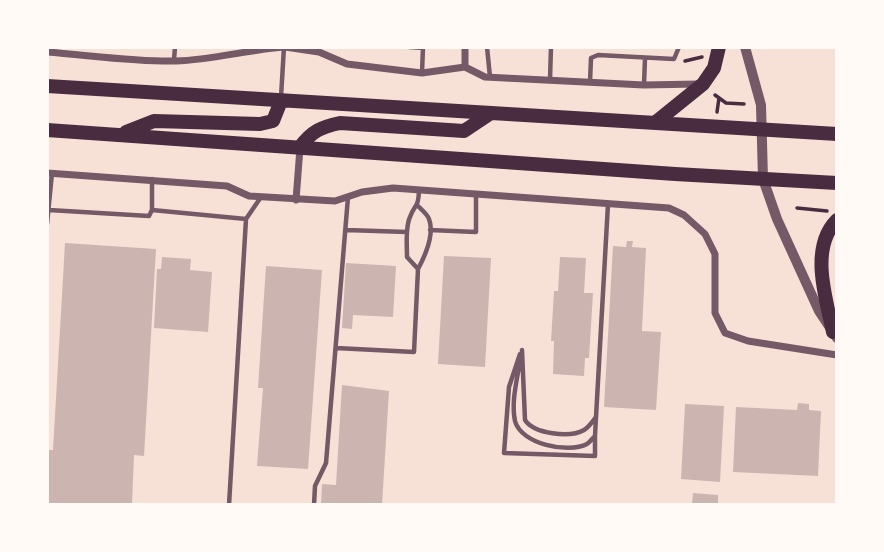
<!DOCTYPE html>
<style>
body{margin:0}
#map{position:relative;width:884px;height:552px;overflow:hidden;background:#f7e1d7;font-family:"Varela Round",sans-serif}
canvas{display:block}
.frame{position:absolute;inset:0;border:49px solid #fffaf5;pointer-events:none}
</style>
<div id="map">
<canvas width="884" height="552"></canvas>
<div class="frame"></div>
</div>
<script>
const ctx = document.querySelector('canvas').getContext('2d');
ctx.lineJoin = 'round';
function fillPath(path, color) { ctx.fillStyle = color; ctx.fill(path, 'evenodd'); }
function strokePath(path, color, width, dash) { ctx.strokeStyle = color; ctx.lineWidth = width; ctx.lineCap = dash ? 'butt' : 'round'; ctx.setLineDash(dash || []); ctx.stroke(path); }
fillPath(new Path2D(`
 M627,241H633L632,247L646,248L642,331L661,332L656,410L604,407L613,246L626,247Z
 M65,243L156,249L144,456L134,455L132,505H47V450H53Z
 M444,256L491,258L485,367L438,364Z
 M162,257L191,259L190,270L212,272L208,332L154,328L157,269H161Z
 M560,257L586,258L584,293H593L589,358H585L584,376L553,374L554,341H551L554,291H558Z
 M346,263L396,266L393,317L353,315L352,329L342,328Z
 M266,266L322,270L308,469L257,466L263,388H258Z
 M342,385L389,391L382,505H321L322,484L336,485Z
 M798,403L809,404V410L821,411L818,476L733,472L736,407L797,410Z
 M685,404L724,406L720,482L681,479Z
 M693,493L718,495V505H692Z`), '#ccb4b1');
strokePath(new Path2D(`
 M685,61L702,57
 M715,95L726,103L744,104
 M717,112L719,98
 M797,208L827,211`), '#4a2c40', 3.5);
strokePath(new Path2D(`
 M409,47L423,48
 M487,47L490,77
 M174,60L175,47
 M422,73L423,47
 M550,80L551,47
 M590,82L591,58L598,55L674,59L679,47
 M644,85L645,58
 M281,97L284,47
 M49,210L149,216L152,210V179
 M152,210L246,219L261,197
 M47,224L52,173
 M346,230L407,232
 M430,230L476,232V195
 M418,269C425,256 435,235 429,219C428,215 421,209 418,206
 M336,348L414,352L418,269L407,257C407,245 405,228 410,217C415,203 418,209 419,191
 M522,350L525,420C534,434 570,438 584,430C589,427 592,422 596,417L608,204
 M520,354L509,387L504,453L595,456V436
 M520,361C517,380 511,402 515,421C521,444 568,454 587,444C590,442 592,439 595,436L596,417
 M229,505L246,219
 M314,505L315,486L326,463L348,197`), '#755966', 4.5);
strokePath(new Path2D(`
 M285,47L319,52L347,64L422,73L465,67L485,77L644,85L698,84
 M47,52C88,55 136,62 176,61C212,60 247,50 283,47
 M465,67V47
 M47,173L227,186L249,196L335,201L362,192L393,188L669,208L684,215L705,234L715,254V313L725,333L748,341L837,355
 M296,200L300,148`), '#755966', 7);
strokePath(new Path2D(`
 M745,47L761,105L763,179L777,219L819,311L837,338`), '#755966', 10);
strokePath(new Path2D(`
 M47,86L837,134
 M656,122L703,84L714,68L719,47
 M47,130L675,174L837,183
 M126,132L154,121L260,124L273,121L281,101
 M300,147C312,131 321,127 340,123L464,131L491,113
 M833,332C826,298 809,248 837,220`), '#4a2c40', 14);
</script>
